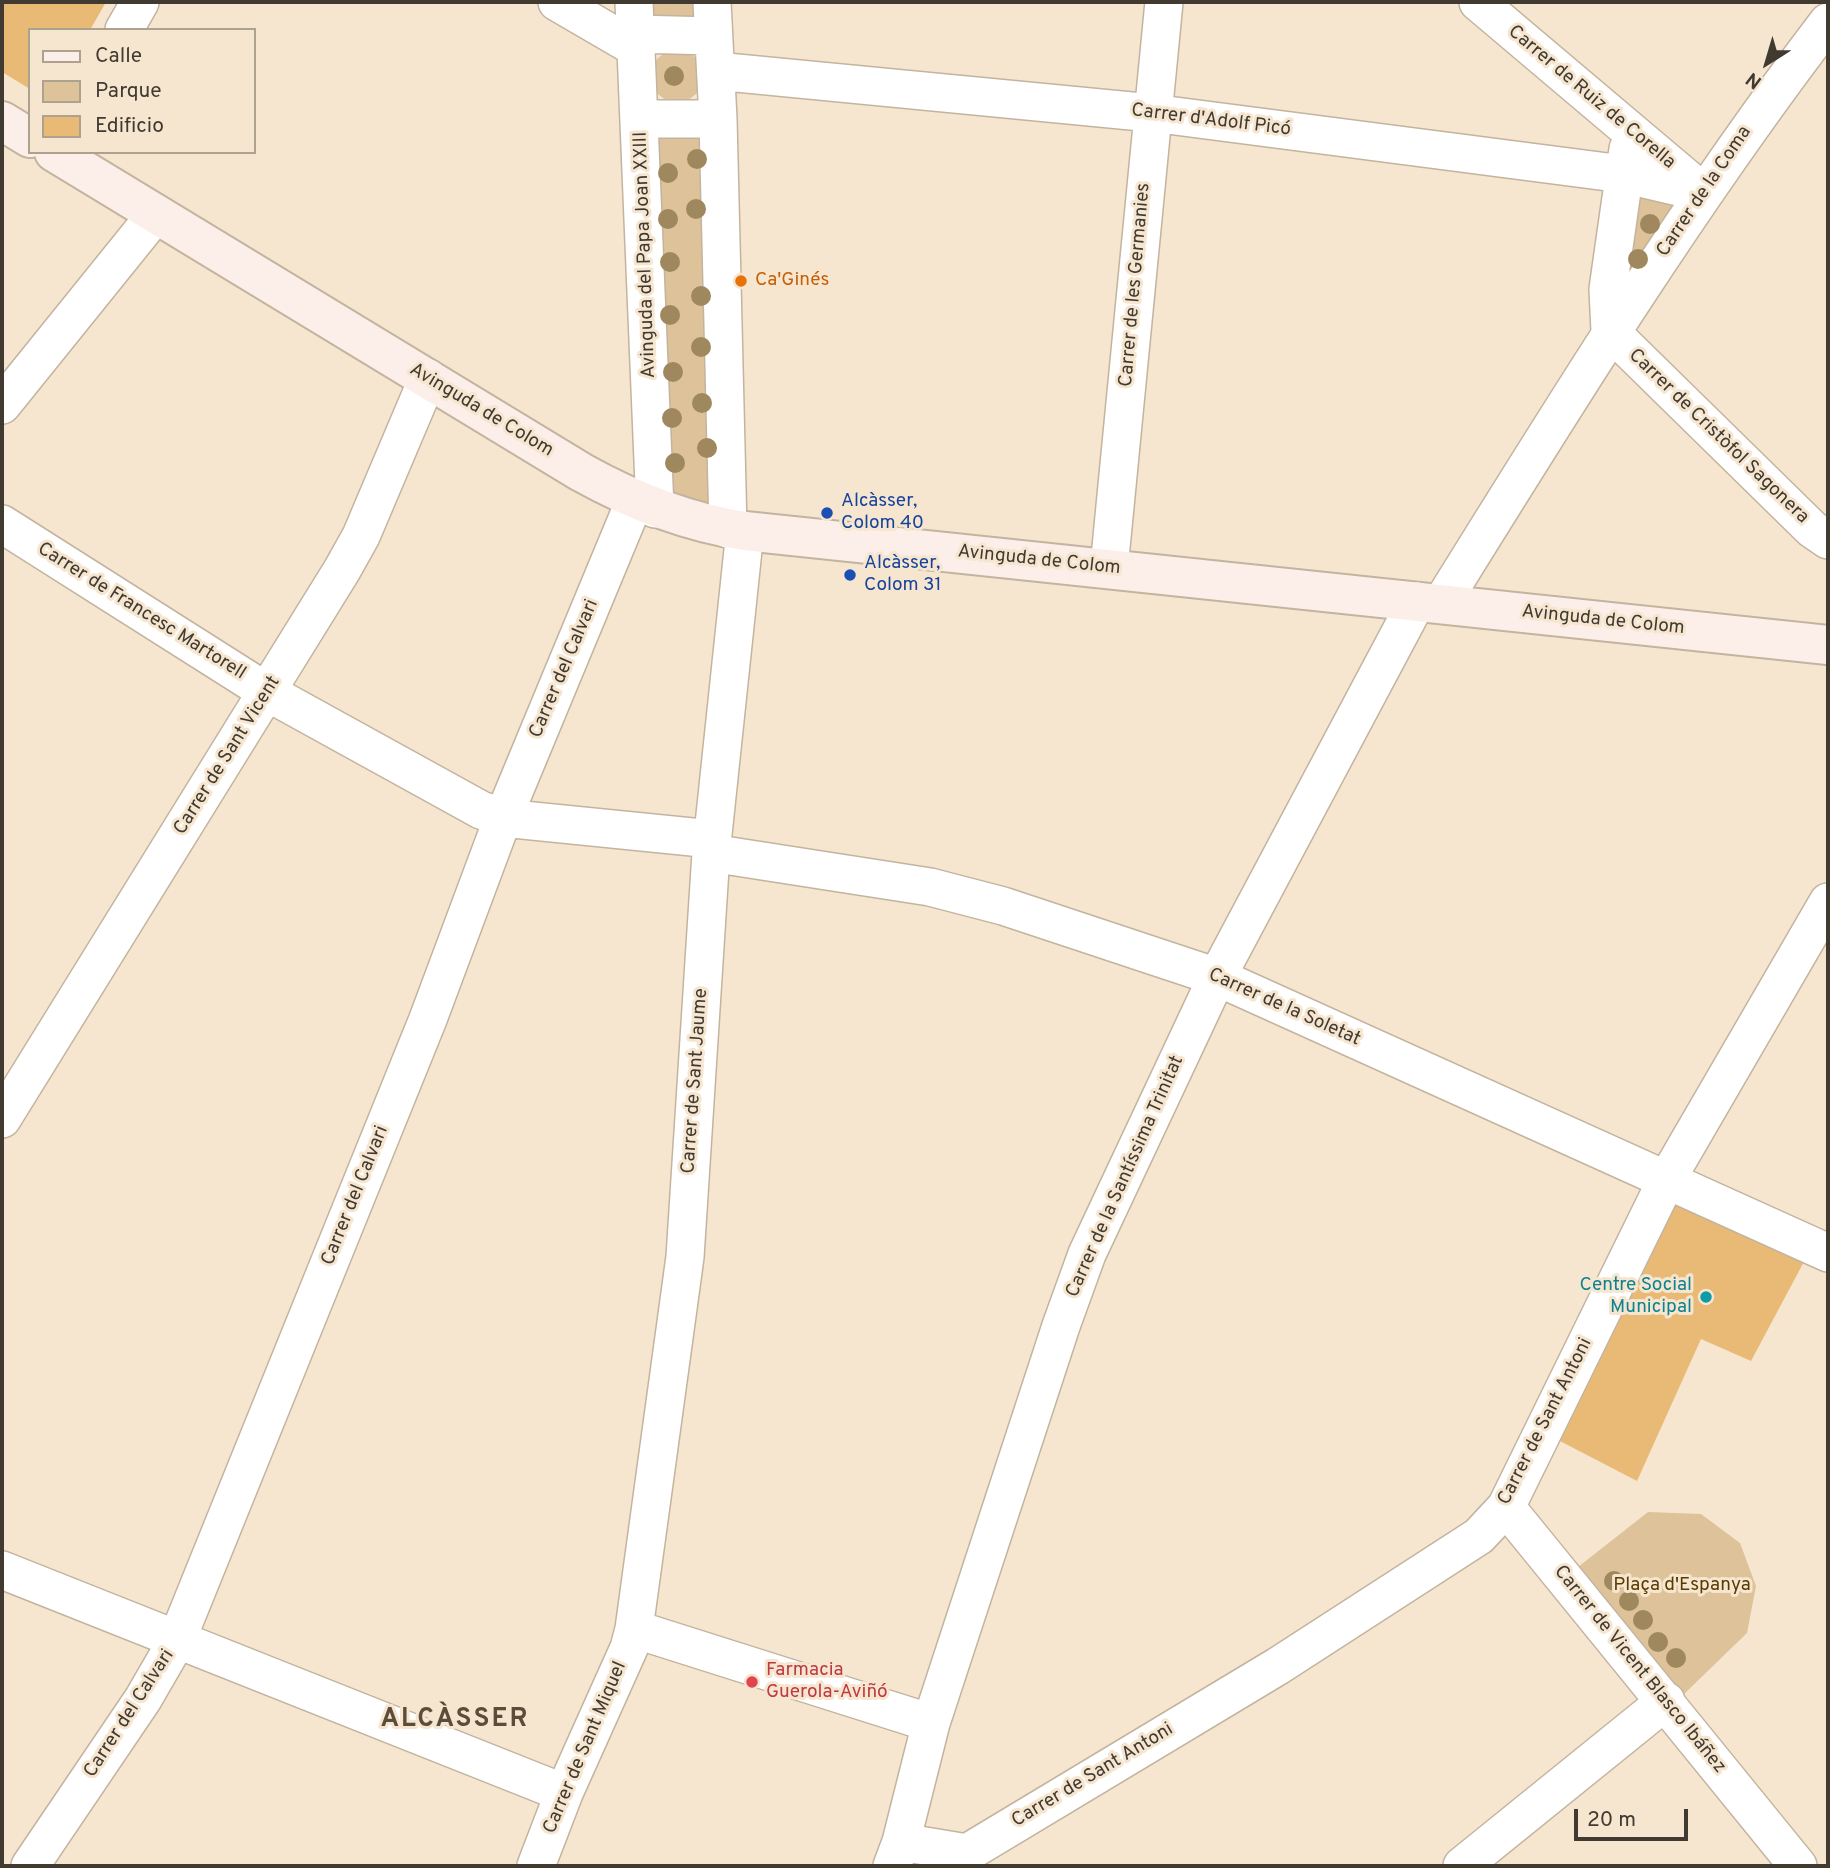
<!DOCTYPE html>
<meta charset="utf-8">
<style>
body{margin:0}
#map{position:relative;width:1830px;height:1868px;overflow:hidden;background:#f6e6d0;font-family:Overpass,sans-serif}
canvas{display:block}
.frame{position:absolute;inset:0;border:4px solid #403a31;pointer-events:none}
.legend{position:absolute;left:28px;top:28px;width:228px;height:126px;box-sizing:border-box;background:#f6e6d0;border:2px solid #ada190;margin:0;padding:9px 12px;list-style:none;font-size:21px;color:#403a31}
.legend li{display:flex;align-items:center;gap:14px;height:35px}
.legend b{width:35px;border:2px solid #ada190}
.north{position:absolute;left:1732px;top:28px;width:70px;height:70px;-webkit-text-stroke:5px #f6e6d0;paint-order:stroke;rotate:217deg;font-size:19px;font-weight:700;line-height:28px;text-align:center;color:#403a31}
.north::after{content:'';display:block;margin:auto;width:24px;height:32px;background:#403a31;clip-path:polygon(50% 0,100% 100%,50% 72%,0 100%)}
.scale{position:absolute;left:1574px;top:1809px;width:114px;height:32px;box-sizing:border-box;border:4px solid #403a31;border-top:0;padding-left:9px;font-size:21px;line-height:24px;white-space:nowrap;color:#403a31;-webkit-text-stroke:5px #f6e6d0;paint-order:stroke}
</style>
<div id="map">
<canvas width="1830" height="1868"></canvas>
<div class="frame"></div>
<ul class="legend">
<li><b style="height:9px;background:#fcefea"></b>Calle</li>
<li><b style="height:19px;background:#ddc29a"></b>Parque</li>
<li><b style="height:19px;background:#e8ba76"></b>Edificio</li>
</ul>
<div class="north">N</div>
<div class="scale">20 m</div>
</div>
<script>
const ctx = document.querySelector('canvas').getContext('2d');
ctx.lineJoin = 'round';
function fillPath(path, color) { ctx.fillStyle = color; ctx.fill(path, 'evenodd'); }
function strokePath(path, color, width, dash) { ctx.strokeStyle = color; ctx.lineWidth = width; ctx.lineCap = dash ? 'butt' : 'round'; ctx.setLineDash(dash || []); ctx.stroke(path); }
function drawText(font, color, halo, rows, align = 'center') {
  ctx.font = font + ' Overpass,sans-serif'; ctx.lineWidth = 6; ctx.setLineDash([]); ctx.textBaseline = 'middle'; ctx.strokeStyle = halo; ctx.fillStyle = color; for (const [text, x, y, turn = 0] of rows) {
    ctx.save(); ctx.translate(x, y); ctx.rotate((+turn || 0) * Math.PI / 180); ctx.textAlign = isNaN(turn) ? turn : align; if (halo) ctx.strokeText(text, 0, 0); ctx.fillText(text, 0, 0); ctx.restore();
  }
}
fillPath(new Path2D(`
 M645,2H700L701,21L646,20Z
 M651 76a26 26 0 1 1 52 0a26 26 0 1 1-52 0Z
 M705,137L716,508L666,493L653,138Z
 M1633,191L1683,202L1625,295Z
 M1648,1512L1701,1514L1740,1543L1756,1586L1747,1633L1682,1696L1578,1567Z`), '#ddc29a');
fillPath(new Path2D(`
 M2,2H106L90,30H30V89L2,72Z
 M1676,1195L1807,1256L1751,1361L1701,1339L1637,1481L1558,1440Z`), '#e8ba76');
const street = new Path2D(`
 M557,2L636,48
 M634,2L655,509
 M712,2L718,119L728,529
 M1478,2L1698,188
 M124,30L140,2
 M635,34L713,36
 M716,71L1152,113L1623,174L1704,193
 M640,119H718
 M1610,331L1812,529L1828,540
 M1610,331L1608,289L1628,149
 M2,405L156,214
 M2,524L267,692L481,810L503,818L712,839
 M1109,568L1164,2
 M1441,604C1564,406 1686,208 1828,22
 M711,853L930,887L1003,906L1217,977L1828,1253
 M2,1119L342,570L361,536L428,378
 M1506,1507L1798,1866
 M2,1570L564,1793
 M634,1629L931,1723
 M901,1842L967,1853L1278,1666L1479,1536L1506,1507L1667,1179L1828,902
 M30,1866L143,1699L176,1642L428,1019L503,818L635,500
 M536,1866L564,1793L629,1648L634,1629L685,1257L711,853L745,531
 M892,1866L901,1842L931,1723L1061,1326L1087,1254L1217,977L1417,601
 M1462,1866L1666,1701`);
const secondary = new Path2D(`
 M2,121L30,138
 M54,152L581,472C633,501 685,522 745,531L1828,645`);
strokePath(street, '#c3b49f', 40);
strokePath(secondary, '#c3b49f', 42);
strokePath(street, '#fff', 37);
strokePath(secondary, '#fcefea', 38);
ctx.fillStyle = '#a0885e';
for (const [x, y] of [
 [674,76],
 [697,159],
 [668,173],
 [696,209],
 [668,219],
 [1650,224],
 [1638,259],
 [670,262],
 [701,296],
 [670,315],
 [701,347],
 [673,372],
 [702,403],
 [672,418],
 [707,448],
 [675,463],
 [1614,1581],
 [1629,1601],
 [1643,1620],
 [1658,1642],
 [1676,1658]
]) { ctx.beginPath(); ctx.arc(x, y, 10, 0, 2 * Math.PI); ctx.fill(); }
for (const [x, y, r, color] of [
 [741,281,7,"#e8710a"],
 [827,513,7,"#1a4fb4"],
 [850,575,7,"#1a4fb4"],
 [1706,1297,7,"#0f9aa8"],
 [752,1682,7,"#e0444e"]
]) { const dot = new Path2D(); dot.arc(x, y, r, 0, 2 * Math.PI); ctx.fillStyle = color; ctx.fill(dot); strokePath(dot, '#f6e6d0', 2.5); }
drawText('19px', '#403a31', '#f6e6d0', [
 ["Carrer de Ruiz de Corella",1591,98,40],
 ["Carrer d'Adolf Picó",1211,121,7],
 ["Carrer de la Coma",1705,192,-56],
 ["Avinguda del Papa Joan XXIII",646,255,-92],
 ["Carrer de les Germanies",1136,285,-85],
 ["Avinguda de Colom",481,411,31],
 ["Carrer de Cristòfol Sagonera",1718,437,44],
 ["Avinguda de Colom",1039,561,6],
 ["Carrer de Francesc Martorell",141,612,32],
 ["Avinguda de Colom",1603,621,6],
 ["Carrer del Calvari",565,669,-67],
 ["Carrer de Sant Vicent",228,756,-58],
 ["Carrer de la Soletat",1284,1008,24],
 ["Carrer de Sant Jaume",696,1081,-86],
 ["Carrer de la Santíssima Trinitat",1126,1177,-66],
 ["Carrer del Calvari",356,1196,-68],
 ["Carrer de Sant Antoni",1546,1422,-63],
 ["Carrer de Vicent Blasco Ibáñez",1639,1670,51],
 ["Carrer del Calvari",130,1714,-57],
 ["Carrer de Sant Miquel",586,1748,-67],
 ["Carrer de Sant Antoni",1093,1776,-31]
]);
drawText('19px', '#c56008', '#f6e6d0', [
 ["Ca'Ginés",755,281]
], 'left');
drawText('19px', '#164399', '#f6e6d0', [
 ["Alcàsser,",841,502],
 ["Colom 40",841,524],
 ["Alcàsser,",864,564],
 ["Colom 31",864,586]
], 'left');
drawText('19px', '#0d838f', '#f6e6d0', [
 ["Centre Social",1692,1286],
 ["Municipal",1692,1308]
], 'right');
drawText('19px', '#593b01', '#f6e6d0', [
 ["Plaça d'Espanya",1682,1586]
]);
drawText('19px', '#be3a42', '#f6e6d0', [
 ["Farmacia",766,1671],
 ["Guerola-Aviñó",766,1693]
], 'left');
ctx.letterSpacing = '2px';
drawText('bold 26px', '#5b4d3a', '#f6e6d0', [
 ["ALCÀSSER",455,1721]
]);
ctx.letterSpacing = '0px';
</script>
